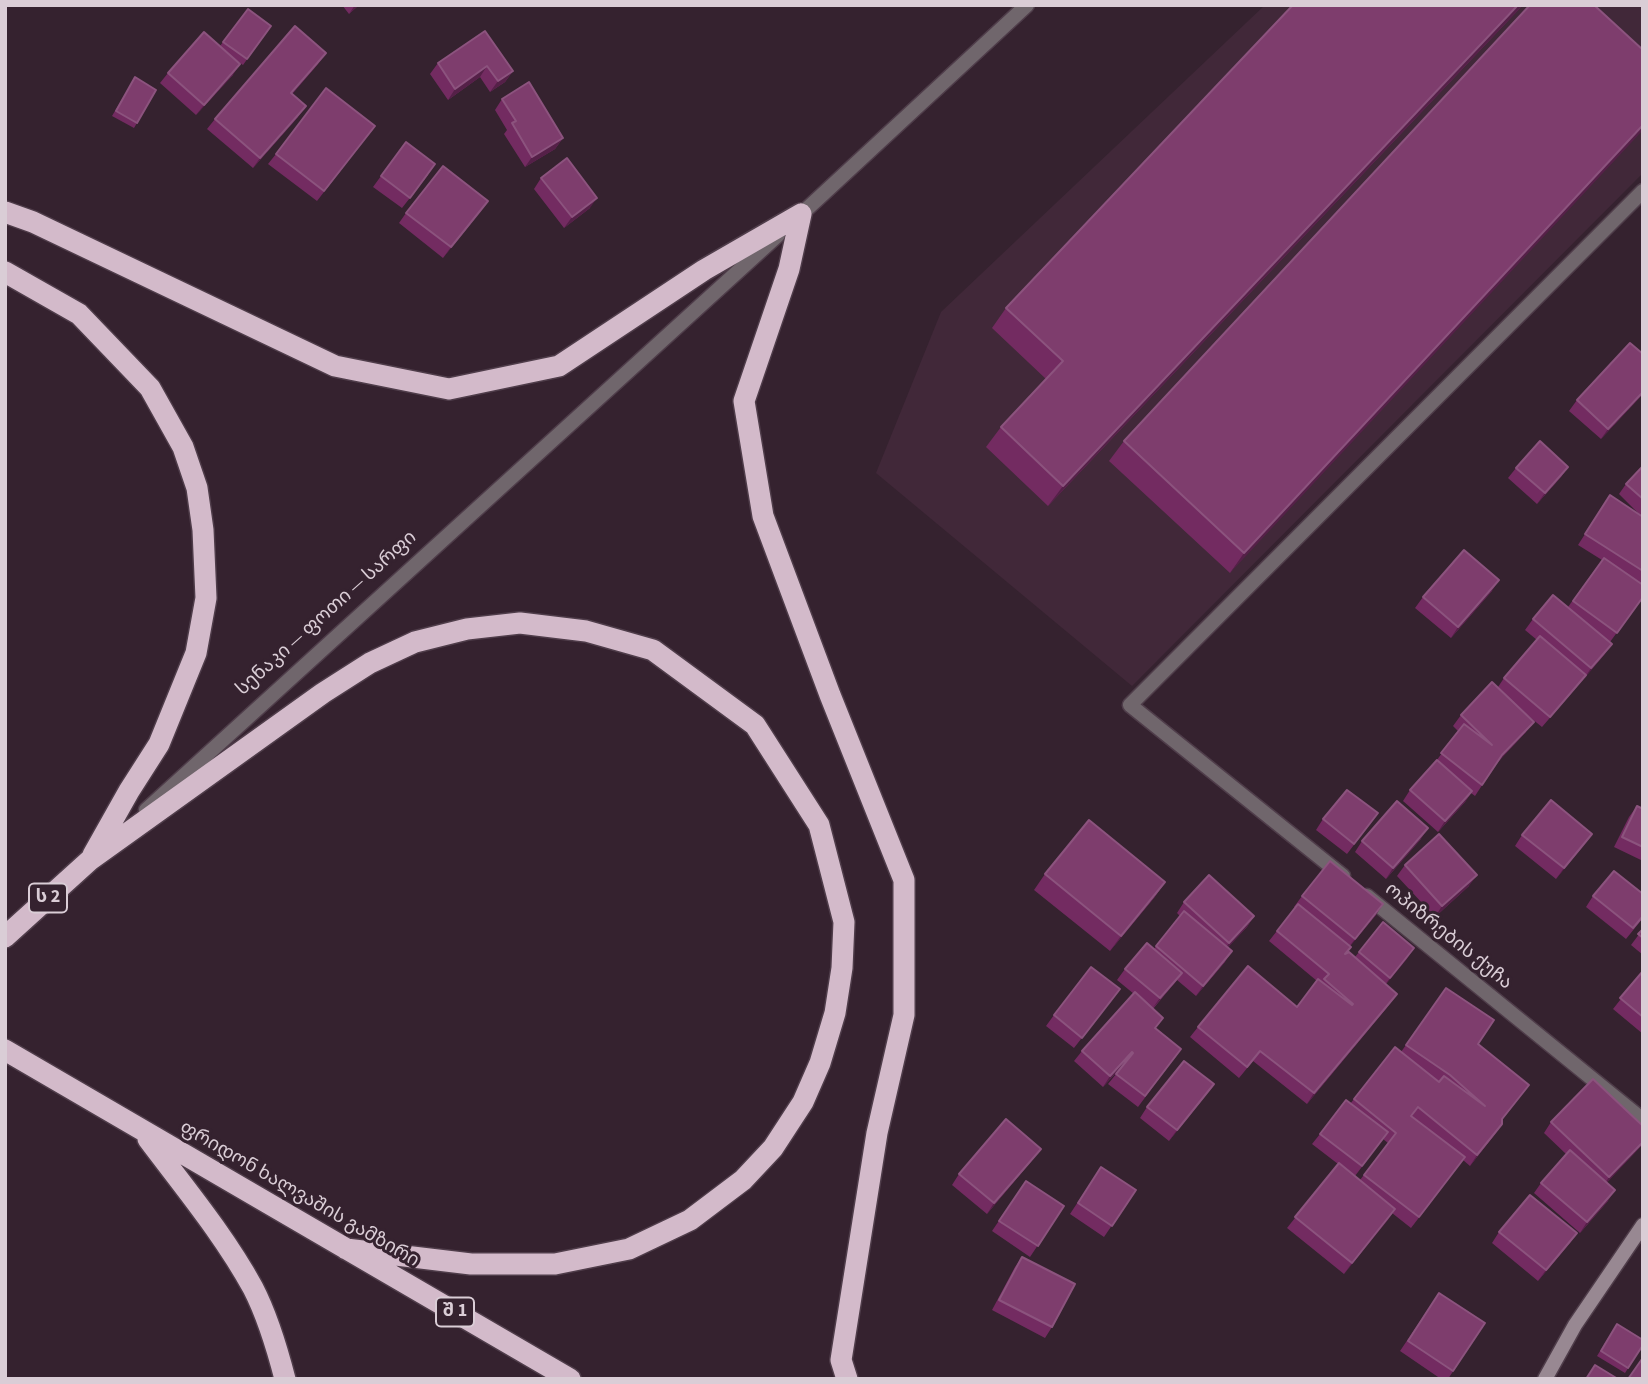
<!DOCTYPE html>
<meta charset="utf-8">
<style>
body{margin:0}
#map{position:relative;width:1648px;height:1384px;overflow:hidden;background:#35222f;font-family:"Source Sans 3",sans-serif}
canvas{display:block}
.frame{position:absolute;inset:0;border:7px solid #dacdd6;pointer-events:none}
</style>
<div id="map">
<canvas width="1648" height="1384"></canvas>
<div class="frame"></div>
</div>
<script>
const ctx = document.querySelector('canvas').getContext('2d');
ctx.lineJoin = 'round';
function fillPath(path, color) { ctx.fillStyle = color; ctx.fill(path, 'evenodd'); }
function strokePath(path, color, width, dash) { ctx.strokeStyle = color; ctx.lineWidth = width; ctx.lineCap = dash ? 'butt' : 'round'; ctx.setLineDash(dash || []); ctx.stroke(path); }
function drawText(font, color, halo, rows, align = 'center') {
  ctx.font = font + ' "Source Sans 3","Noto Sans Georgian",sans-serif'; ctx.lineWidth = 6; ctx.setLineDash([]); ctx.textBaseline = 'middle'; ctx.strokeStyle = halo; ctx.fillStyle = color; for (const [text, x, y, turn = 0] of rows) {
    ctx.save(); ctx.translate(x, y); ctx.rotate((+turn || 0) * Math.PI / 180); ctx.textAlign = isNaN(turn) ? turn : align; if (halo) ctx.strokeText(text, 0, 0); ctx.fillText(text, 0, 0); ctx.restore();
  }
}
fillPath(new Path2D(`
 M1265,5H1643V173L1132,686L876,473L941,312Z`), '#412839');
const street = new Path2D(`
 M796,219L1027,5
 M146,810L778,235
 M1343,876L1130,705L1643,191
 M1367,896L1643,1120`);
const secondary = new Path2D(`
 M1545,1379L1575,1325L1643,1225`);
const highway = new Path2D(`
 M5,212L33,222L335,366L449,389L559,366L704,270L801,214
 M801,214L789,269L744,401L763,516L830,695L904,880V1015L877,1133L841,1360L847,1379
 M5,272L79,314L150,388L183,447L197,488L203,530L206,598L196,653L159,744L129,791L93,855
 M5,937L90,860L323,693L370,663L415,642L467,629L520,623L586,631L653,650L755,725L819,825L844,922L842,968L835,1013L820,1063L803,1102L773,1148L743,1180L690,1220L629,1249L555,1264H471L346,1249
 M5,1050L570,1379
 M148,1139C184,1187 224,1235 253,1288C268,1317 277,1348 285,1379`);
strokePath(street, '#4f3d4a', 17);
strokePath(secondary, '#4f3d4a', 17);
strokePath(highway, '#4f3d4a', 24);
strokePath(street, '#70666c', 14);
strokePath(secondary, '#988892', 14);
strokePath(highway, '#d3baca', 21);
fillPath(new Path2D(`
 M342,5H359L349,14Z
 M1523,5L1048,506L986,447L1001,427L1046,379L992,328L1006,308Z
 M248,9L271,26L243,65L233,58V75L196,115L160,83L168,73L220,46Z
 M485,31L513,71L505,82L490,92L480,77L448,100L430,74L438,63Z
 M1643,50L1230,573L1109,461L1124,441Z
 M318,64L292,94L298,117L253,168L207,129L215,119Z
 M135,77L137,123L134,128L112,116Z
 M502,99L563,138L555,149L525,167L504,134L507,130L495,110Z
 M375,126L317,201L268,164L276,154Z
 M428,175L402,208L373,187L381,176Z
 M541,178L590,208L564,228L534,189Z
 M488,201L443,258L399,223L406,213Z
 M1643,394L1601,439L1569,411L1577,400Z
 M1643,466V597L1610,642L1604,655L1542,727L1521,710L1526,732L1496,764L1475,796L1471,793L1465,802L1438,832L1403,801L1410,790L1434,764L1458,731L1453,726L1461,715L1498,687L1504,678L1537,640L1525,630L1533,619L1568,607L1602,560L1578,545L1610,495L1640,515L1619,494L1626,484Z
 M1568,467L1561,477L1537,504L1508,478L1516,468Z
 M1492,591L1451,638L1415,608L1423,597Z
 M1637,806L1643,809V861L1614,847L1629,817Z
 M1323,819L1370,824L1347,854L1316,830Z
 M1592,834L1556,879L1515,846L1522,835Z
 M1421,839L1386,879L1355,852L1362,841Z
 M1405,865L1469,886L1435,917L1397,876Z
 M1045,874L1165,882L1154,898L1110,951L1034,890Z
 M1302,896L1376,915L1350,946L1346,953L1355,957L1359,952L1414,948L1386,984L1389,1005L1307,1104L1253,1061L1239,1078L1190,1037L1198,1027L1297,1007L1317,981L1269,941L1295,908L1294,907Z
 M1593,896L1643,918L1626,939L1586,907Z
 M1184,902L1254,916L1247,927L1228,947L1225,962L1196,996L1177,980L1153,1009L1156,1029L1181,1049L1138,1107L1108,1084L1125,1063L1103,1087L1074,1061L1082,1051L1134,994L1117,980L1125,969L1154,949L1180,916L1177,913Z
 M1643,929V955L1631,945Z
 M1643,971V1034L1613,1009Z
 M1446,988L1478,1044L1529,1085L1502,1120V1124L1495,1134L1470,1166L1463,1160L1411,1228L1392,1213L1344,1274L1287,1228L1338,1164L1312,1144L1320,1134L1350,1104L1395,1047L1401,1052ZM1383,1139L1388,1143L1360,1180L1355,1176Z
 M1120,989L1074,1048L1046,1026L1054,1015Z
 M1206,1095L1169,1141L1140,1118L1147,1107Z
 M1551,1122L1643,1144L1607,1182L1608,1201L1580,1233L1534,1193L1541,1183L1566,1154L1544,1133Z
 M1041,1149L1033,1159L987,1214L952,1185L959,1174Z
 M1101,1167L1136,1190L1104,1237L1070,1214Z
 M1026,1181L1064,1206L1030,1257L992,1231Z
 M1499,1232L1577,1233L1569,1244L1538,1281L1492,1243Z
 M1022,1257L1052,1327L1045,1338L992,1310L1015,1267Z
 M1439,1293L1485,1323L1448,1379H1441L1400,1351Z
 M1613,1330L1643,1345L1625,1373L1597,1356Z`), '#732b61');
fillPath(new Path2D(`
 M355,5H359L349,14Z
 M1518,5H1523L1048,506L1063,486Z
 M326,53L318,64L284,104L291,93Z
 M240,64L233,75L196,115L204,105Z
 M487,66L480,77L448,100L455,89Z
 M513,71L505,82L490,92L498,81Z
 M306,106L298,117L253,168L260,158Z
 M1643,125V130L1230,573L1244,553Z
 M563,138L555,149L525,167L532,157Z
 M597,198L590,208L564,228L572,217Z
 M488,201L480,212L443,258L451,247Z
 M1643,392V394L1601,439L1608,429Z
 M1568,467L1561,477L1537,504L1545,493Z
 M1499,580L1492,591L1451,638L1458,627Z
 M1612,644L1604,655L1584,679L1591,668Z
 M1534,722L1526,732L1495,765L1502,755Z
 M1472,791L1465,802L1438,832L1445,821Z
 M1428,828L1421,839L1386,879L1393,868Z
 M1592,834L1585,844L1556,879L1564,868Z
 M1477,875L1469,886L1435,917L1442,906Z
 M1165,882L1154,898L1110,951L1121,936Z
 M1383,904L1376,915L1347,950L1355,939Z
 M1254,916L1247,927L1222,954L1229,943Z
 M1414,948L1407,959L1383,988L1390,978Z
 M1232,951L1225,962L1196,996L1203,986Z
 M1182,973L1174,984L1152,1009L1160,998Z
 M1397,994L1389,1005L1307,1104L1314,1093Z
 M1132,1052L1125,1063L1103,1087L1110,1076Z
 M1214,1084L1206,1095L1169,1141L1177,1130Z
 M1502,1124L1495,1134L1470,1166L1477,1155Z
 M1643,1142V1144L1602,1188L1609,1177Z
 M1041,1149L1033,1159L987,1214L994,1203Z
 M1615,1190L1608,1201L1580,1233L1587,1222Z
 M1395,1209L1388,1220L1344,1274L1352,1263Z
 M1577,1233L1569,1244L1538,1281L1546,1270Z`), '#552048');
const building = new Path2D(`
 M1293,5H1518L1063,486L1001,427L1063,361L1006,308Z
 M1530,5H1594L1643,50V125L1244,553L1124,441Z
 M248,9L271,26L247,59L223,42Z
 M295,26L326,53L291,93L306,106L260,158L215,119Z
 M485,31L513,71L498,81L487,66L455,89L438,63Z
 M204,32L240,64L204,105L168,73Z
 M135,77L156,90L137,123L116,111Z
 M529,82L563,138L532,157L512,123L516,121L502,99Z
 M326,88L375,126L324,191L276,154Z
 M406,142L435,164L410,198L381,176Z
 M567,158L597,198L572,217L541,178Z
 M443,166L488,201L451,247L406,213Z
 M1630,343L1643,354V392L1608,429L1577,400Z
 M1540,441L1568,467L1545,493L1516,468Z
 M1643,466V499L1626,484Z
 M1610,495L1643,517V571L1585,534Z
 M1464,550L1499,580L1458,627L1423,597Z
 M1604,558L1643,585V597L1617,633L1573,601Z
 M1553,595L1612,644L1591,668L1533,619Z
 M1540,636L1586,675L1550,717L1504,678Z
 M1492,682L1534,722L1502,755L1482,785L1441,753L1464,724L1492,745L1461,715Z
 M1437,760L1472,791L1445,821L1410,790Z
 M1347,790L1378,813L1354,844L1323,819Z
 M1551,800L1592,834L1564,868L1522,835Z
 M1397,801L1428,828L1393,868L1362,841Z
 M1637,806L1643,809V847L1622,837Z
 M1089,820L1165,882L1121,936L1045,874Z
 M1439,834L1477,875L1442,906L1405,865Z
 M1330,861L1383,904L1355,939L1302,896Z
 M1614,871L1643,894V916L1633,928L1593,896Z
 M1209,875L1254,916L1229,943L1184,902Z
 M1298,904L1351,947L1345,954L1349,952L1397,994L1314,1093L1260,1051L1247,1067L1198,1027L1248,966L1297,1007L1318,979L1352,1005L1353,1004L1324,979L1329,974L1277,931Z
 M1184,911L1232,951L1203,986L1156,946Z
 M1383,922L1414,948L1390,978L1359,952Z
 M1643,929V938L1638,934Z
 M1147,943L1182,973L1160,998L1125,969Z
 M1091,967L1120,989L1082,1038L1054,1015Z
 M1643,971V1017L1620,998Z
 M1446,988L1494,1020L1478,1044L1529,1085L1502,1119V1124L1477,1155L1418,1107L1411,1116L1465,1157L1419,1217L1364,1175L1396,1133L1354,1099L1395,1047L1439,1082L1444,1076L1485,1106L1450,1075L1406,1045Z
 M1135,992L1163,1018L1155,1028L1181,1049L1145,1096L1116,1074L1133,1053L1132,1052L1110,1076L1082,1051Z
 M1184,1061L1214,1084L1177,1130L1147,1107Z
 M1593,1079L1643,1126V1142L1609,1177L1551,1122Z
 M1346,1100L1388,1132L1362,1166L1320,1134Z
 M1006,1119L1041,1149L994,1203L959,1174Z
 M1570,1150L1615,1190L1587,1222L1541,1183Z
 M1339,1163L1395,1209L1352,1263L1295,1217Z
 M1101,1167L1136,1190L1112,1226L1078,1203Z
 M1026,1181L1064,1206L1038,1246L999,1221Z
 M1530,1195L1577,1233L1546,1270L1499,1232Z
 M1022,1257L1075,1284L1052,1327L999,1300Z
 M1439,1293L1485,1323L1453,1371L1408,1341Z
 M1617,1324L1643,1340V1345L1628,1368L1601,1351Z
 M1642,1359L1643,1379H1628Z
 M1595,1365L1618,1379H1586Z`);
fillPath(building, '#7e3d6d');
strokePath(building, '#8c537e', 2);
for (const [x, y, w] of [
 [48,898,38],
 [455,1312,38]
]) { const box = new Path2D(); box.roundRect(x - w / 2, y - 14.5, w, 29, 5); ctx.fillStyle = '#35222f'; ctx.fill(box); strokePath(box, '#dacdd6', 2); }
drawText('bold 18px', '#dacdd6', null, [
 ["ს 2",48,898],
 ["შ 1",455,1312]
]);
drawText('19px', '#dacdd6', '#35222f', [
 ["სენაკი — ფოთი — სარფი",327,614,-42],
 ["ოპიზრების ქუჩა",1448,937,39],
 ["ფრიდონ ხალვაშის გამზირი",299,1195,30]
]);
</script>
